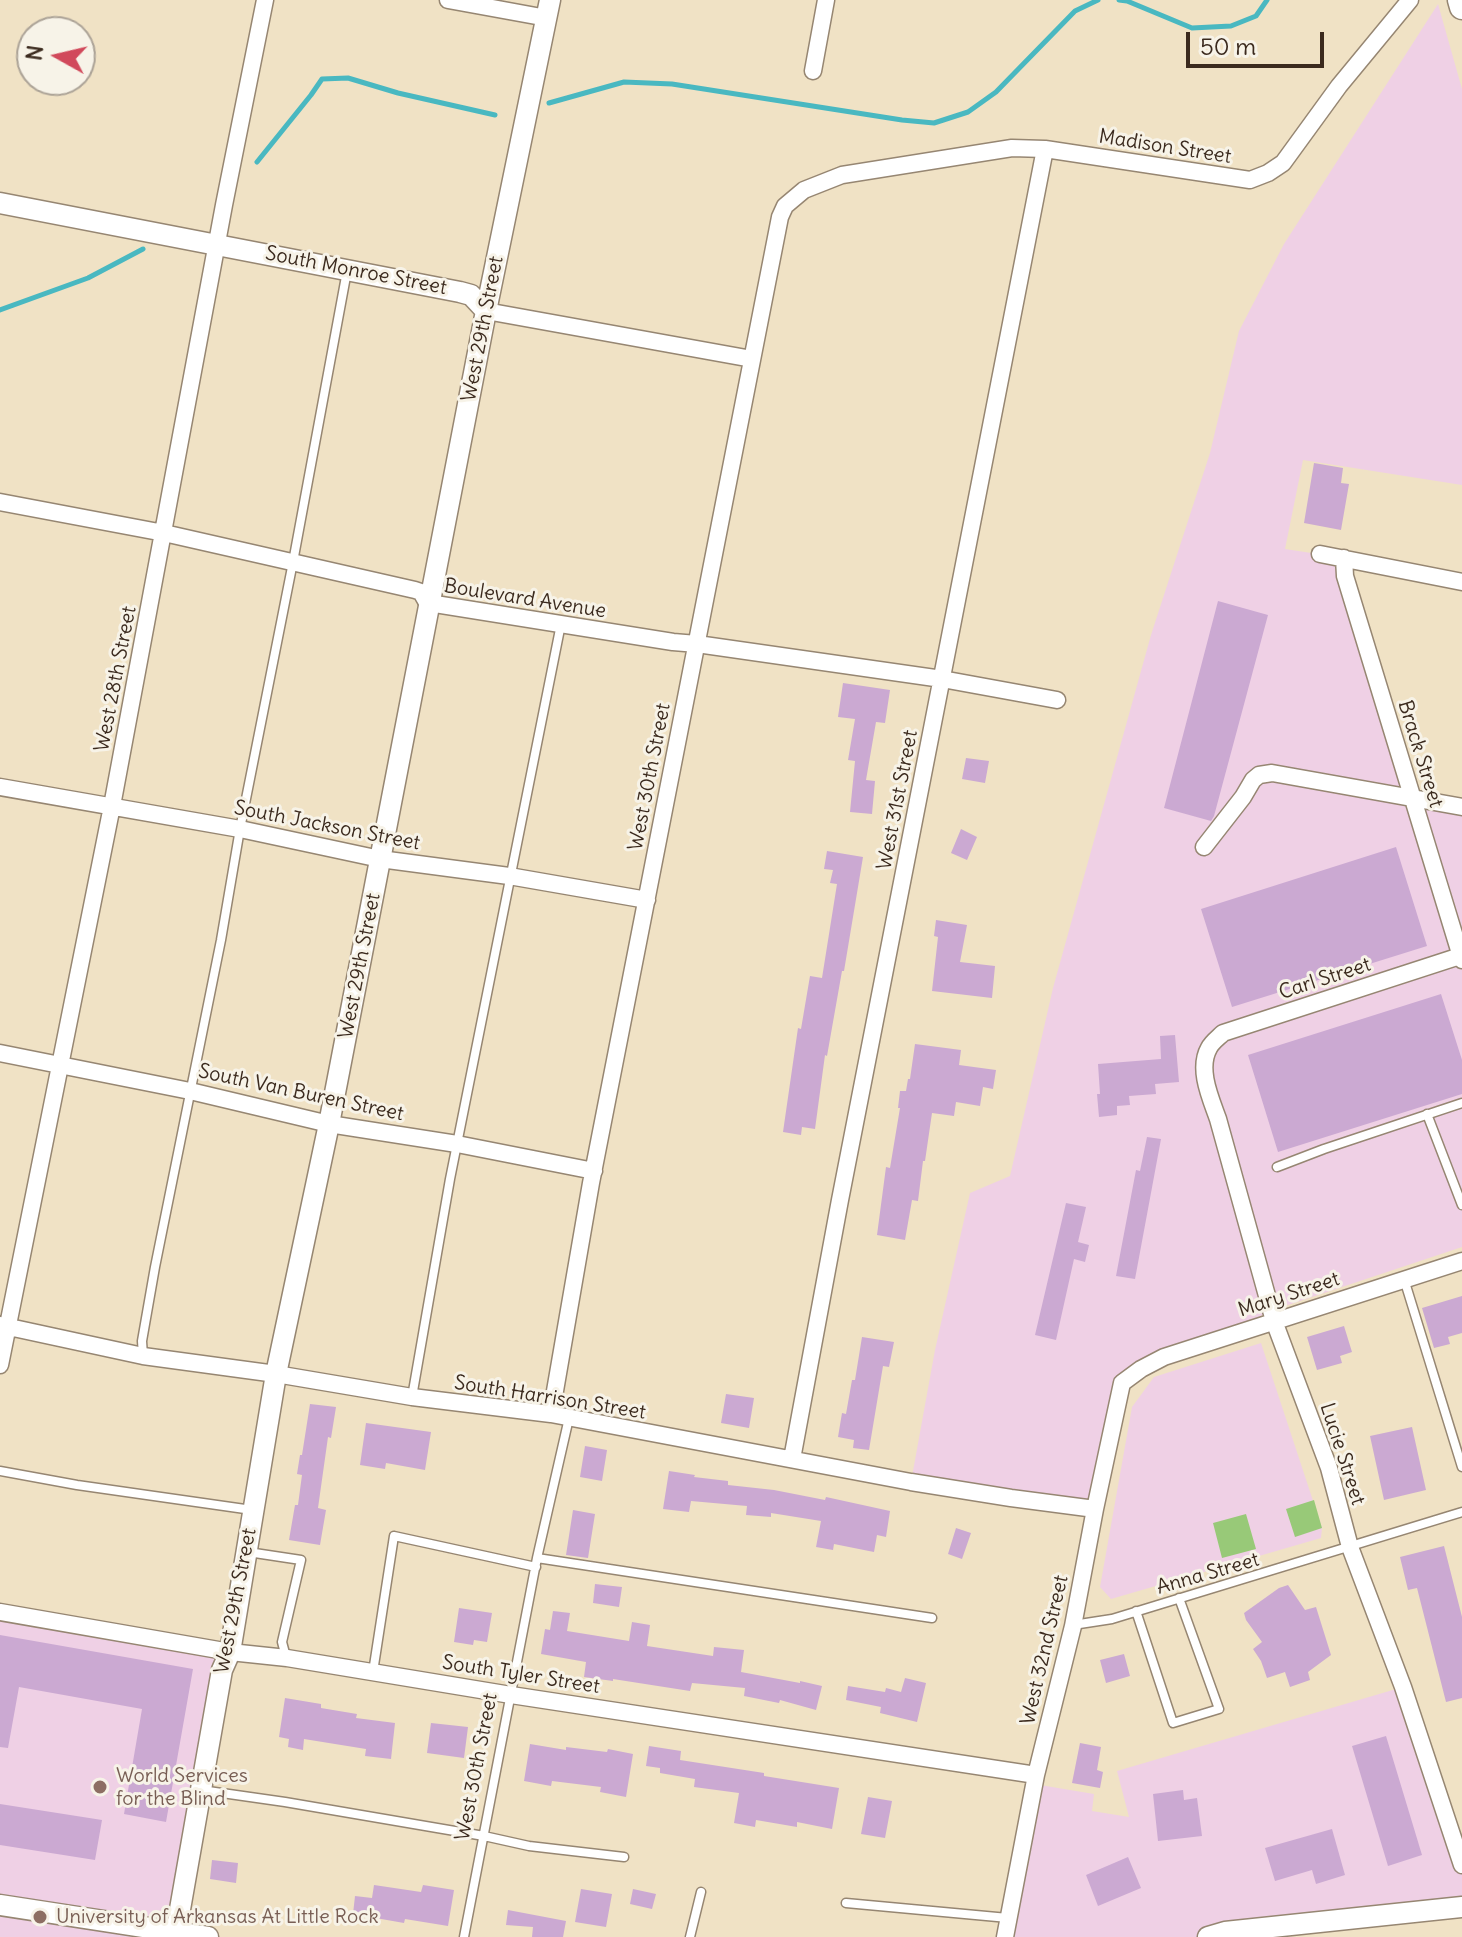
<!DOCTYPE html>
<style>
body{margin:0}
#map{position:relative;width:1462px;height:1937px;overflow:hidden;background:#f0e2c5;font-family:Delius,sans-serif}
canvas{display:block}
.north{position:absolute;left:16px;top:16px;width:80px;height:80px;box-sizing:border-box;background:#f7f3e8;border:2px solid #aca397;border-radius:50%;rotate:278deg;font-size:22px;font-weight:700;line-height:32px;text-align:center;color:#3b2a1e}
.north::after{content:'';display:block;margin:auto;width:28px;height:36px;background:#d1495b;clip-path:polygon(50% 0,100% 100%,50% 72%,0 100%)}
.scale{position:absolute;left:1186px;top:32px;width:138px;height:36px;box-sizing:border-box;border:4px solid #3b2a1e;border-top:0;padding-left:10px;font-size:24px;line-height:28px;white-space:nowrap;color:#3b2a1e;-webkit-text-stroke:6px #f7f3e8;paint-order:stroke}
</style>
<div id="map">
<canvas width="1462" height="1937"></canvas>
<div class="north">N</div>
<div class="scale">50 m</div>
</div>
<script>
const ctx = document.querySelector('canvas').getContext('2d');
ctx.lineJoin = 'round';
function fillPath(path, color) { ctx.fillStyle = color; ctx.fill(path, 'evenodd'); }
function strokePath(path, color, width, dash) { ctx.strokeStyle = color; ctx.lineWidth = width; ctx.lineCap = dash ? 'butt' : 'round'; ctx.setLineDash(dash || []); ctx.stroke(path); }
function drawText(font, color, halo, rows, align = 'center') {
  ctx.font = font + ' Delius,sans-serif'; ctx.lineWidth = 6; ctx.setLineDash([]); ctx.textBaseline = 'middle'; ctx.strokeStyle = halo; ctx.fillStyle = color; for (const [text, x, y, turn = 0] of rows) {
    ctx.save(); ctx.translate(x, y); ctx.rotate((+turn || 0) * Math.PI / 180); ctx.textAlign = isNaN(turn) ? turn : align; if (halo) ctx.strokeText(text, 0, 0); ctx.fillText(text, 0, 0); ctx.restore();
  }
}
fillPath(new Path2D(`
 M1438,4L1462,89V485L1303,460L1285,549L1344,558L1412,797L1462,808V1247L1276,1309L1141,1369L1131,1376L1095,1509L911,1482L935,1350L970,1193L1010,1176L1053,988L1151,635L1210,453L1239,331L1284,244Z
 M1261,1343L1322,1528L1321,1538L1111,1599L1100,1587L1132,1407L1154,1377Z
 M0,1613L227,1653L176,1932L205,1937H0Z
 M1403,1687L1462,1865V1907L1210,1937H1005L1034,1784L1094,1794L1092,1811L1129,1817L1117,1771Z`), '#efd0e5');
fillPath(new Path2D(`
 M1314,1500L1322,1528L1295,1537L1286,1509Z
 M1246,1514L1256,1549L1222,1558L1213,1523Z`), '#98c978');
strokePath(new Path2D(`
 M1119,0L1127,1L1192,28L1231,26L1256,16L1267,0
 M549,103L624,82L672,84L902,120L934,123L968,112L996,92L1075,11L1098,0
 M257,162L311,95L322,79L348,78L398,93L495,115
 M0,310L88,278L143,249`), '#49b8c1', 5);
fillPath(new Path2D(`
 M1314,463L1343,468L1341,483L1349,484L1341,530L1304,523Z
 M1218,601L1268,615L1214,816L1211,821L1164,808Z
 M843,683L890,690L885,723L876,722L866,780L875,781L872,814L850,812L855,761L848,760L855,719L838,717Z
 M966,758L989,761L985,783L962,779Z
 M961,829L977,837L967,860L951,853Z
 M1396,847L1427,946L1232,1007L1201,909Z
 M827,851L863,857L844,971H842L827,1056L825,1055L815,1129L802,1127L801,1135L783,1132L798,1028L801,1029L810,976L822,978L837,884L830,883L833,870L824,869Z
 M936,920L967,925L960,962L995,966L992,998L932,991L938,937L934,936Z
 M1441,994L1462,1060V1094L1278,1152L1248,1055Z
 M1175,1035L1179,1082L1155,1084L1156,1094L1129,1096L1130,1105L1117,1106V1115L1099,1117L1097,1094H1100L1098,1064L1161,1059L1160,1036Z
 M915,1044L961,1050L959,1065L996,1070L993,1089L983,1087L980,1106L956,1102L954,1116L932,1113L925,1161H923L918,1201L912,1200L905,1240L877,1235L886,1167L890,1168L900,1108H898L900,1091H906L908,1079H910Z
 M1147,1137L1161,1139L1135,1279L1116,1276L1136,1170L1140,1171Z
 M1066,1203L1086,1207L1078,1242L1089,1245L1085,1262L1074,1259L1056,1340L1035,1335Z
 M1462,1296V1333L1448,1337L1450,1344L1434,1348L1422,1308Z
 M1344,1326L1352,1352L1340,1356L1342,1363L1317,1370L1307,1337Z
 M862,1337L894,1342L889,1367L883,1366L869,1450L853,1448L854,1440L838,1437L842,1413L846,1414L852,1380H855Z
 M726,1394L754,1398L749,1428L721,1423Z
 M310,1404L336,1407L331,1438L328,1437L318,1508L326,1510L320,1545L289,1540L295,1505H298L302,1475L297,1474L300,1455H302Z
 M366,1423L431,1432L425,1470L386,1463L385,1469L360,1465Z
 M1412,1427L1426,1490L1384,1500L1370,1436Z
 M585,1446L607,1450L602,1481L580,1477Z
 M669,1471L695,1475L694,1477L728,1481V1485L774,1490L825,1500L826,1497L890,1511L886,1537L877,1535L874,1552L834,1544L833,1550L816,1547L821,1521L771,1513V1517L746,1515L747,1506L691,1501L689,1512L663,1509Z
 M573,1510L595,1514L588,1558L566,1555Z
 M956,1528L971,1533L962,1559L948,1554Z
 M1444,1546L1462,1617V1698L1446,1702L1417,1588L1408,1590L1400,1557Z
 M595,1584L622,1587L619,1607L593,1603Z
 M1288,1585L1305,1610L1316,1607L1331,1655L1308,1672L1310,1680L1290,1687L1285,1672L1267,1678L1261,1661L1253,1649L1262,1642L1246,1620L1244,1613L1279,1588Z
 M459,1608L492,1613L487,1642L474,1640L473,1645L454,1642Z
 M553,1611L570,1613L567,1631L629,1641L632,1622L650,1625L647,1646L713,1656L714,1647L744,1650L741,1672L800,1683V1681L822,1686L816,1710L780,1700L779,1703L744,1696L745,1688L692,1683L690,1691L613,1679V1681L584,1677L586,1662L541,1654L545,1629L550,1630Z
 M0,1635L193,1669L166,1822L124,1814L142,1709L19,1687L8,1748L0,1747Z
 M1124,1654L1130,1676L1106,1683L1100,1660Z
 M905,1678L926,1683L917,1722L880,1713L881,1707L846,1700L848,1686L885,1692L886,1688L901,1692Z
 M285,1698L321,1704V1708L357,1714L356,1718L395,1723L391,1759L365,1756L366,1749L304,1739L303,1750L288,1747L289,1739L279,1737Z
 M431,1723L468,1727L464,1758L427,1753Z
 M1386,1736L1422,1855L1388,1866L1352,1746Z
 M1080,1743L1101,1747L1097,1770L1103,1772L1100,1788L1072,1783Z
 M530,1744L566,1750V1747L607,1752L608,1749L633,1754L626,1797L600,1792L601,1787L552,1781L551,1786L524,1781Z
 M649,1746L681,1751L680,1760L764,1773V1776L839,1788L832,1829L797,1822V1827L756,1820L755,1827L734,1823L739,1793L694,1787L695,1779L660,1773V1768L646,1766Z
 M1183,1790L1184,1800L1197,1798L1202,1836L1158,1841L1153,1794Z
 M868,1797L892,1801L885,1838L861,1834Z
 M0,1804L102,1820L95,1860L0,1845Z
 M1332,1829L1345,1875L1316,1884L1312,1870L1275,1881L1265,1848Z
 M1128,1857L1141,1888L1098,1906L1086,1875Z
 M212,1860L238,1863L236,1883L210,1879Z
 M374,1885L421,1892L423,1885L454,1890L448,1926L405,1919L404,1923L353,1914L355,1896L372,1898Z
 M581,1889L612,1894L606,1927L575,1922Z
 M633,1889L656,1894L652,1909L630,1904Z
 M508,1910L566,1921L563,1937H532L533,1927L506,1925Z`), '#cba9d2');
const service = new Path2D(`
 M1427,1114L1462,1205
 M1277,1167L1324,1149L1462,1103
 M1404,1279L1462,1467
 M143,1356L142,1341L155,1267L221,940L240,829L293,562L347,271
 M412,1397L450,1179L561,624
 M0,1471L77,1485L245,1509L251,1512
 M248,1552L301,1560L282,1642L286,1657
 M537,1558L932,1618
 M1136,1611L1173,1723L1219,1709L1179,1598
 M1073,1625L1112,1619L1462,1512
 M373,1672L394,1536L536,1567
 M201,1790L285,1802L484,1836L529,1846L624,1857
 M846,1903L1008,1918
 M464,1937L537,1558L569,1418
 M690,1937L701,1892`);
const minor = new Path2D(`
 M448,0L547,18
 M813,71L826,0
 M486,311L752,359
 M0,502L164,533L415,590L421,592L429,606L435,604L673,642L697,644L942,679L1057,700
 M1320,554L1462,582
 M1344,558L1345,576L1462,960
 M0,787L240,829L380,859L509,876L647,900
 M1204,847L1243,797L1253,780L1259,775L1272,773L1462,807
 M1460,956L1223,1033C1218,1038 1212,1042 1209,1048C1197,1069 1211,1099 1218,1119L1274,1321L1329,1468L1350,1547L1403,1687L1462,1865
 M0,1053L190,1091L329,1124L457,1144L594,1171
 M0,1325L143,1356L276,1374L412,1397L551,1414L911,1482L1011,1498L1095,1509
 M0,1365L112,806L224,205L265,0
 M551,1414L591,1183L780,217L785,206L804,190L842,175L1012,148L1045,149L1250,180L1268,173L1283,163L1339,86L1410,0
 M792,1459L840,1200L1045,149
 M0,1612L230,1652L287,1658L511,1695L1036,1775
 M1005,1937L1036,1775L1073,1626L1095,1509L1122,1383L1141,1369L1164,1357L1462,1261`);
const tertiary = new Path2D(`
 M0,203L460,292L471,295L486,311
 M0,1905L208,1937
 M176,1932L222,1670L230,1652L276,1374L329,1124L486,311L550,0
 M1208,1937L1225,1932L1462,1907`);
const primary = new Path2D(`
 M1460,0L1462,7`);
strokePath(service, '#968672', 11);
strokePath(minor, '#968672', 19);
strokePath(tertiary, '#968672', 23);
strokePath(primary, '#968672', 27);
strokePath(service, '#fff', 8);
strokePath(minor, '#fff', 16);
strokePath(tertiary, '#fff', 20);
strokePath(primary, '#fff', 24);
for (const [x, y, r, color] of [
 [100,1787,8,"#8d6e63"],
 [40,1917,8,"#8d6e63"]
]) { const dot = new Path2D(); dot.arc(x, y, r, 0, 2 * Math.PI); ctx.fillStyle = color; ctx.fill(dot); strokePath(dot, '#f7f3e8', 3); }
drawText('20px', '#3b2a1e', '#f7f3e8', [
 ["Madison Street",1165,147,9],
 ["South Monroe Street",356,271,11],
 ["West 29th Street",483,329,-79],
 ["Boulevard Avenue",525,599,9],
 ["West 28th Street",116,679,-79],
 ["Brack Street",1420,754,73],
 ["West 30th Street",650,777,-79],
 ["West 31st Street",898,800,-79],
 ["South Jackson Street",327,826,11],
 ["West 29th Street",360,966,-79],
 ["Carl Street",1325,979,-18],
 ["South Van Buren Street",301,1093,12],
 ["Mary Street",1289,1295,-18],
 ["South Harrison Street",550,1398,9],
 ["Lucie Street",1342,1454,72],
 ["Anna Street",1208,1574,-16],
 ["West 29th Street",236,1601,-79],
 ["West 32nd Street",1045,1650,-77],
 ["South Tyler Street",521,1675,9],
 ["West 30th Street",477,1767,-79]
]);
drawText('20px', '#785e54', '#f7f3e8', [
 ["World Services",116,1776],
 ["for the Blind",116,1799],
 ["University of Arkansas At Little Rock",56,1917]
], 'left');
</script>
